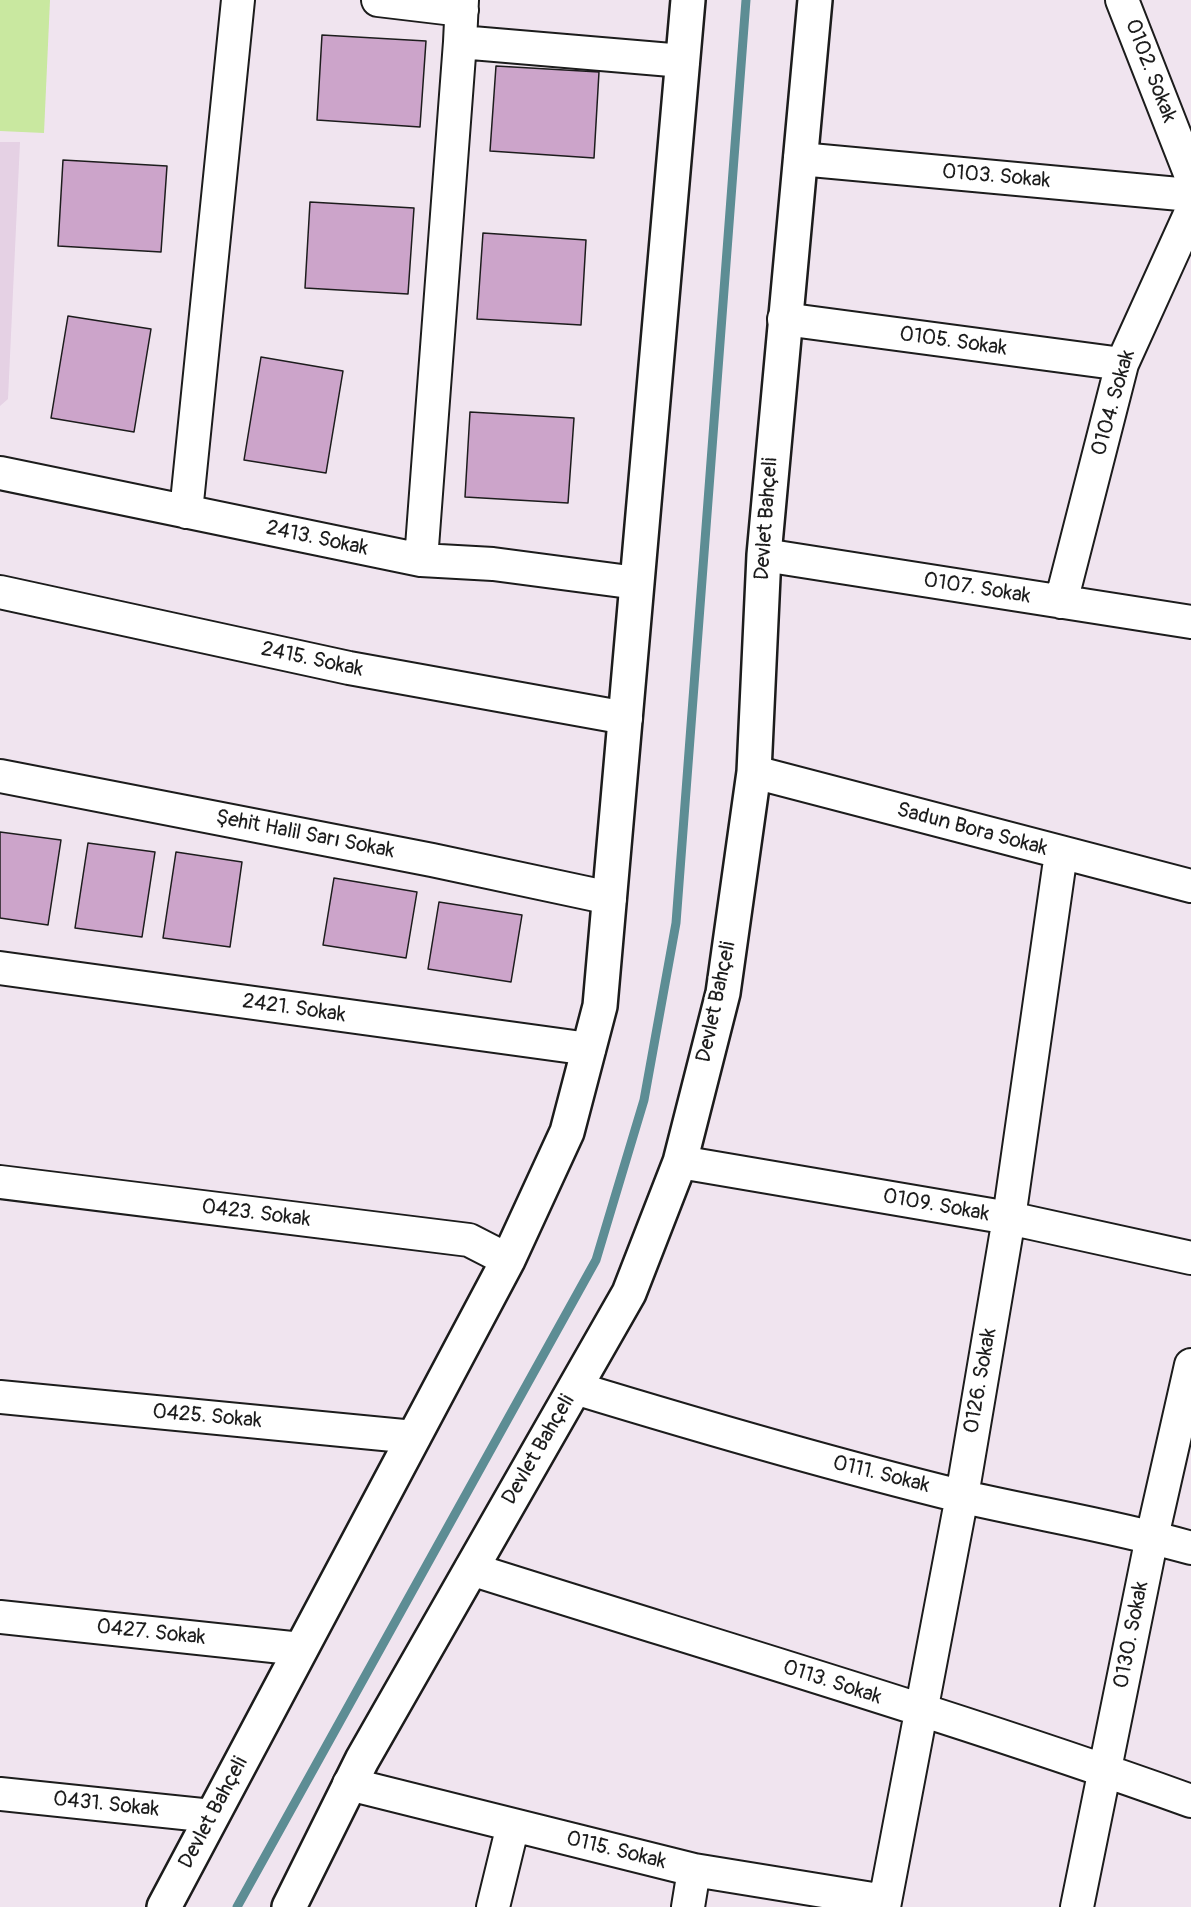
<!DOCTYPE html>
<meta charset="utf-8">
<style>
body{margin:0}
canvas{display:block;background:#f0e4ef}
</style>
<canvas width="1191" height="1907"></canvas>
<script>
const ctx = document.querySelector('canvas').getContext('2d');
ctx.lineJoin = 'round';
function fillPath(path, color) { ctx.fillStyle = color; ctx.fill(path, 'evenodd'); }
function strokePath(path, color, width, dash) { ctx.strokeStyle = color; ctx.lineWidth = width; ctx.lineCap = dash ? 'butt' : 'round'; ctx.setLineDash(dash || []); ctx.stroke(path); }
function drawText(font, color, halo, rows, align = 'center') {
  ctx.font = font + ' Pangolin,sans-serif'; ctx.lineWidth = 6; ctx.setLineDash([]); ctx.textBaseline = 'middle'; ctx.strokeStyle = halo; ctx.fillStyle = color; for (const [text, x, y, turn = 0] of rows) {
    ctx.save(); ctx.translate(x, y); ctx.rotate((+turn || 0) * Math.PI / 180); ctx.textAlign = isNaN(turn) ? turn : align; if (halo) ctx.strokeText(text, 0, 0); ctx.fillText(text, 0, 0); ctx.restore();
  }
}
fillPath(new Path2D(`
 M0,142H20L8,399L0,406Z`), '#e5d1e4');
fillPath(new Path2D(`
 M0,0H50L44,133L0,131Z`), '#c9e8a0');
strokePath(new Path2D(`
 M237,1907L596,1260L644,1100L676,923L746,0`), '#5d8d94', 9);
const building = new Path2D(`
 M322,35L426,41L420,127L317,120Z
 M496,66L599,72L594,158L490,151Z
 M63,160L167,166L161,252L58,246Z
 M310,202L414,208L408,294L305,288Z
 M483,233L586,240L581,325L477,319Z
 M68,316L151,329L134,432L51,418Z
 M261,357L343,371L326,473L244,460Z
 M470,412L574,418L568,503L465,497Z
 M0,832L61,840L48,925L0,918Z
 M88,843L155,852L142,937L75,928Z
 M176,852L242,862L230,947L163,938Z
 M334,878L417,892L406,958L323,945Z
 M439,902L522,915L511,982L428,969Z`);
fillPath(building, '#cca4ca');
strokePath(building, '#1c1c1c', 1.5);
const street = new Path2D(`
 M378,0L462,10
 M1122,0L1191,176
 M460,42L683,61
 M800,159L1191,195
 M784,319L1122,364
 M0,473L421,560L493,564L637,583
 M186,512L238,0
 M764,555L1191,622
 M421,560L460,42L462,0
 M0,592L349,668L626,718
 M1061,602L1122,364L1191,212
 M754,772L1191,886
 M0,776L432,860L610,898
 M0,968L589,1049
 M680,1162L1009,1218L1191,1258
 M0,1182L469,1240L508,1260
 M575,1388C703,1427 831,1464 960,1496C1037,1514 1115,1526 1191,1548
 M0,1397L414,1437
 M471,1569C711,1645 954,1716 1191,1801
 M0,1617L301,1649
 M349,1784L694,1870L885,1901
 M0,1794L212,1816
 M493,1907L513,1825
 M688,1907L694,1870
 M884,1907L962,1496L1009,1218L1061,853
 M1077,1907L1152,1537L1191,1365`);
const secondary = new Path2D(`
 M164,1907L508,1260L567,1132L600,1006L688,0
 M289,1907L362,1760L629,1293L680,1162L723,993L754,772L764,555L815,0`);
strokePath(street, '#1c1c1c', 36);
strokePath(secondary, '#1c1c1c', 38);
strokePath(street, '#fff', 32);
strokePath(secondary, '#fff', 33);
drawText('21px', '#1c1c1c', '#fff', [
 ["0102. Sokak",1150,71,69],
 ["0103. Sokak",996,177,5],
 ["0105. Sokak",953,342,8],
 ["0104. Sokak",1114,403,-74],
 ["Devlet Bahçeli",767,519,-86],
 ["2413. Sokak",317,539,12],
 ["0107. Sokak",977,589,9],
 ["2415. Sokak",312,660,12],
 ["Sadun Bora Sokak",972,830,15],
 ["Şehit Halil Sarı Sokak",305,835,11],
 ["Devlet Bahçeli",717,1002,-78],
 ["2421. Sokak",294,1009,8],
 ["0109. Sokak",936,1206,10],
 ["0423. Sokak",256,1214,7],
 ["0126. Sokak",981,1381,-80],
 ["0425. Sokak",207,1417,5],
 ["Devlet Bahçeli",539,1450,-60],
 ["0111. Sokak",881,1475,14],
 ["0427. Sokak",151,1633,6],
 ["0130. Sokak",1132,1635,-79],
 ["0113. Sokak",832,1683,18],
 ["0431. Sokak",106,1805,6],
 ["Devlet Bahçeli",214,1813,-62],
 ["0115. Sokak",616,1851,14]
]);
</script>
